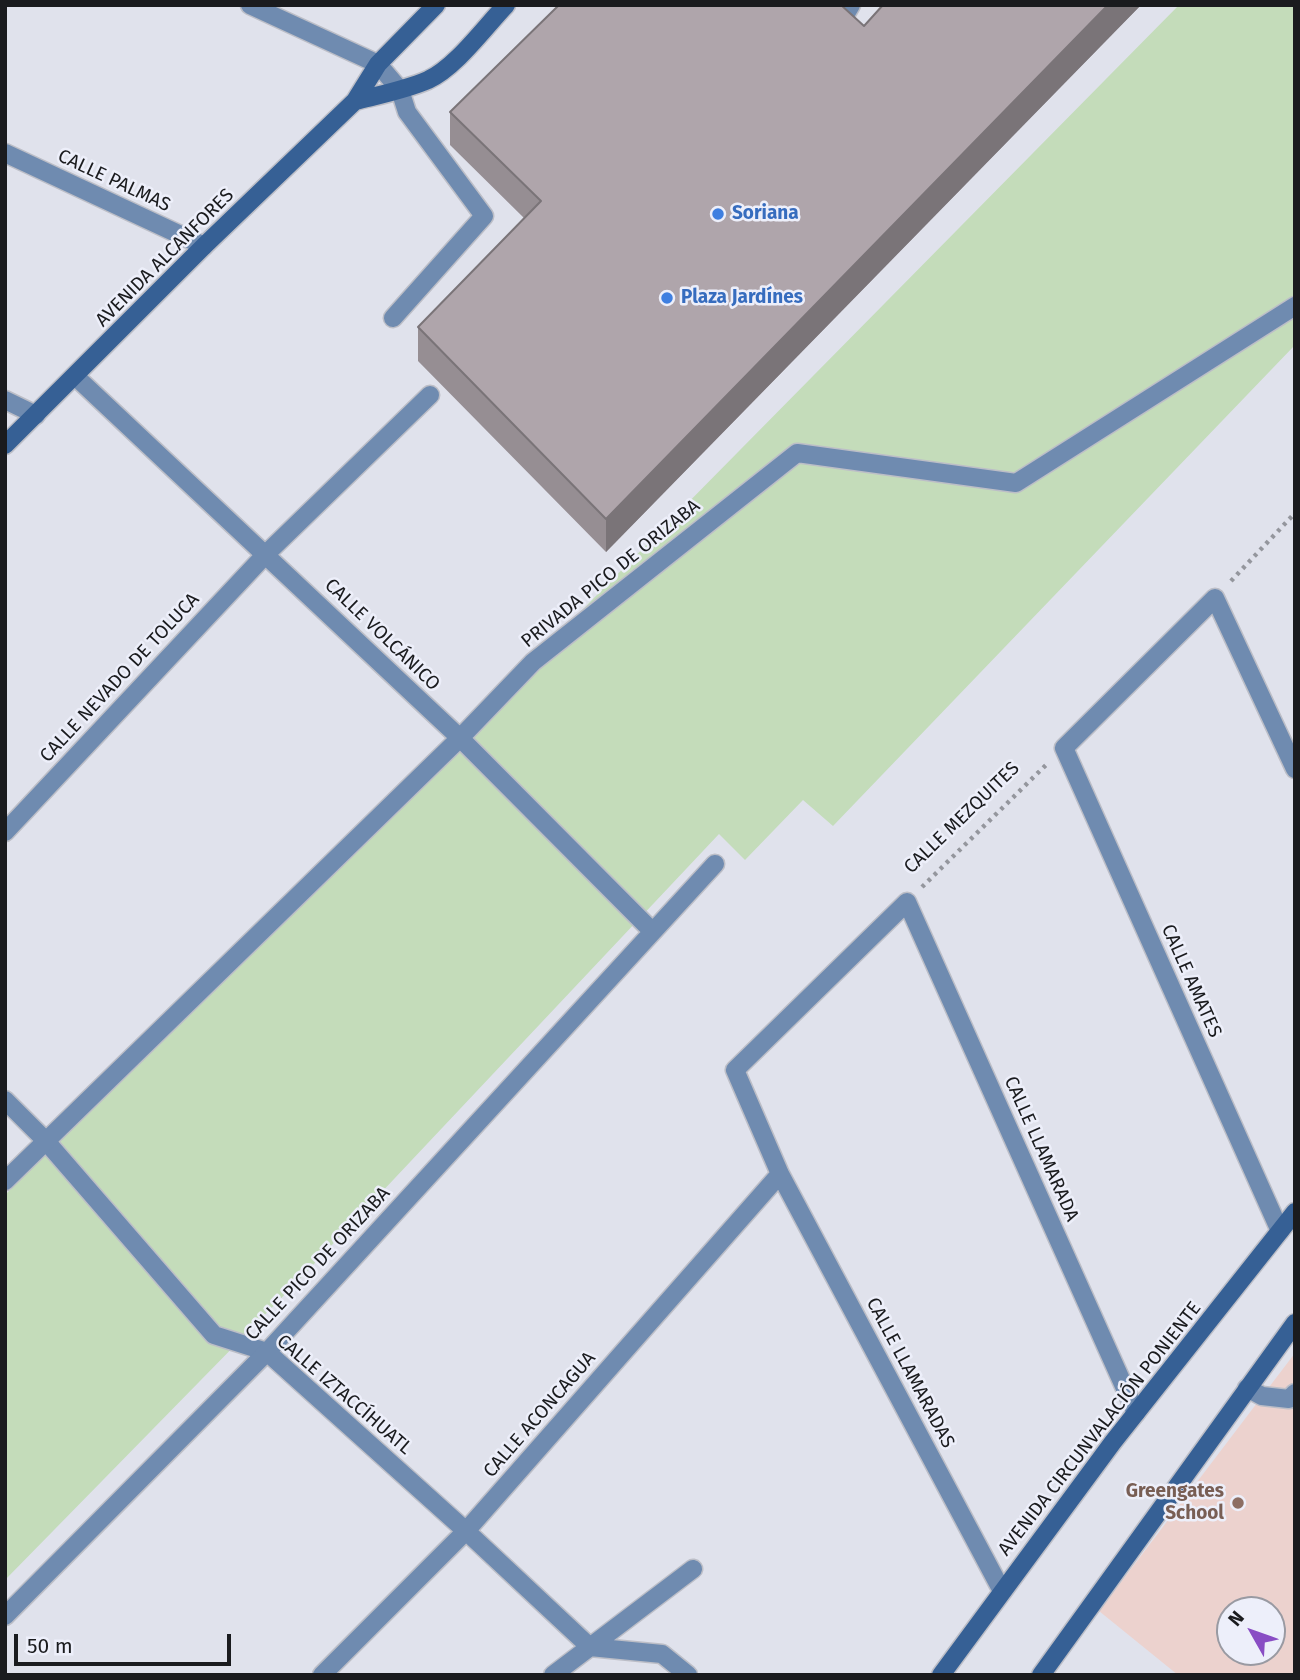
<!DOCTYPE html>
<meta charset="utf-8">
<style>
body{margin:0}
#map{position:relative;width:1300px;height:1680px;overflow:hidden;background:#e0e2ec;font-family:"Fira Sans",sans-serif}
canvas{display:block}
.frame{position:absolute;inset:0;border:7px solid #1a1b1e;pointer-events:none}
.north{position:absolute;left:1216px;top:1596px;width:70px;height:70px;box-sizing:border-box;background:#edeffa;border:2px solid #999aa2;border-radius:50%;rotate:310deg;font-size:19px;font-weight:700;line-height:28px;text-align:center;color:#1a1b1e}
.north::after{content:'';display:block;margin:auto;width:24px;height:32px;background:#894dc4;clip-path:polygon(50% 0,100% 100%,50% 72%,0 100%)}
.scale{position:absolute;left:14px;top:1634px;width:217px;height:32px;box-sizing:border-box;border:4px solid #1a1b1e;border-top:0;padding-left:9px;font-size:21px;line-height:24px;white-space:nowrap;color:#1a1b1e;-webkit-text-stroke:5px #edeffa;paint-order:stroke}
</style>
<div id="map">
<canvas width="1300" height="1680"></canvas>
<div class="frame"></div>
<div class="north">N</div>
<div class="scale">50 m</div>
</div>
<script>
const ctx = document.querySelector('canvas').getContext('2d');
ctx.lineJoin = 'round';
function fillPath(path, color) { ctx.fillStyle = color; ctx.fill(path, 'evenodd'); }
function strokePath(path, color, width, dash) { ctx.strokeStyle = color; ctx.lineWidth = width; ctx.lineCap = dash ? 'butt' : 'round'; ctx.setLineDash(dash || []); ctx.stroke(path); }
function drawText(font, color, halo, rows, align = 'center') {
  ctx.font = font + ' "Fira Sans",sans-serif'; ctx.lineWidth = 5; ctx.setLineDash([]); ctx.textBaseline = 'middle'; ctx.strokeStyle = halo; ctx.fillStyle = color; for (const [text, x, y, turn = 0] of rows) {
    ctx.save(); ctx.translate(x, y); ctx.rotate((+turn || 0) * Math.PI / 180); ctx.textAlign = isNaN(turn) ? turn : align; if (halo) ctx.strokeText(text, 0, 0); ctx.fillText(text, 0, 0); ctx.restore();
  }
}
fillPath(new Path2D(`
 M1295,1353V1675H1178L1099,1611ZM1230,1610H1272V1652H1230Z`), '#ecd2ce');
fillPath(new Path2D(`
 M1179,5H1295V345L833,826L803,800L745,860L719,834L297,1282L5,1580V1195Z`), '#c4dcba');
const service = new Path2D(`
 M821,5L841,22L851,5
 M393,318L484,216L407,112L400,90
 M1247,1388L1262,1396L1289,1399L1295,1393`);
const pedestrian = new Path2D(`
 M45,1140L214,1335L267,1352`);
const minor = new Path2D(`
 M250,5L378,64L400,90
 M5,153L204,246
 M76,377L460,738L652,931
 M5,400L36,415
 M5,832L266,554L430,395
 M5,1100L45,1140
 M5,1181L460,738L533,662L797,453L1016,483L1295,306
 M1280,1231L1064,748L1215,598L1295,769
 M267,1352L466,1531L590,1647L662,1654L688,1675
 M1002,1591L780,1174L735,1070L907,902L1136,1413
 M5,1616L267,1352L715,864
 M322,1675L466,1531L780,1174
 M553,1675L693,1569`);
const secondary = new Path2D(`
 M355,101C379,95 405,90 428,80C456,67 484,28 506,5
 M5,445L204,246L355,101L378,64L436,5
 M941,1675L1113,1442L1295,1212
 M1041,1675L1295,1323`);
strokePath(service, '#bcbec7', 21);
strokePath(pedestrian, '#bcbec7', 21);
strokePath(minor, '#bcbec7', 21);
strokePath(secondary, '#bcbec7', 21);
strokePath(new Path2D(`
 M1231,581L1295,513
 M922,887L1048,763`), '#94969d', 4.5, [3.5, 5]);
strokePath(service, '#6f8bb0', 18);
strokePath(pedestrian, '#6f8bb0', 18);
strokePath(minor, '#6f8bb0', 18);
strokePath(secondary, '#366095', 18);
fillPath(new Path2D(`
 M883,5H1141L606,552L418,361V327L524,218L450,145V112L864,26Z`), '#968e93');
fillPath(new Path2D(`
 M1108,5H1141L606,552V519Z`), '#7a7478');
const building = new Path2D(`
 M559,5H841L864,26L883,5H1108L606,519L418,327L541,201L450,112Z`);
fillPath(building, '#afa5ab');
strokePath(building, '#7a7478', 2);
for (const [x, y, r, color] of [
 [718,214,7,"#3f7fe0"],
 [667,298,7,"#3f7fe0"],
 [1238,1503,7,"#8d6e63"]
]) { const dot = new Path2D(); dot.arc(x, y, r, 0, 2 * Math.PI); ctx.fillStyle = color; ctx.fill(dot); strokePath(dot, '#edeffa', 2.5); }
drawText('19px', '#1a1b1e', '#edeffa', [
 ["CALLE PALMAS",114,181,25],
 ["AVENIDA ALCANFORES",165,258,-45],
 ["PRIVADA PICO DE ORIZABA",611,574,-39],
 ["CALLE VOLCÁNICO",382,635,44],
 ["CALLE NEVADO DE TOLUCA",120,678,-47],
 ["CALLE MEZQUITES",962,818,-44],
 ["CALLE AMATES",1191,981,66],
 ["CALLE LLAMARADA",1041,1149,66],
 ["CALLE PICO DE ORIZABA",318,1264,-47],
 ["CALLE LLAMARADAS",910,1373,62],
 ["CALLE IZTACCÍHUATL",344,1395,41],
 ["CALLE ACONCAGUA",540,1415,-49],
 ["AVENIDA CIRCUNVALACIÓN PONIENTE",1100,1429,-52]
]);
drawText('bold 19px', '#366cbe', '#edeffa', [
 ["Soriana",732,214],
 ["Plaza Jardínes",681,298]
], 'left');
drawText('bold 19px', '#785e54', '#edeffa', [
 ["Greengates",1224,1492],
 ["School",1224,1514]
], 'right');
</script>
